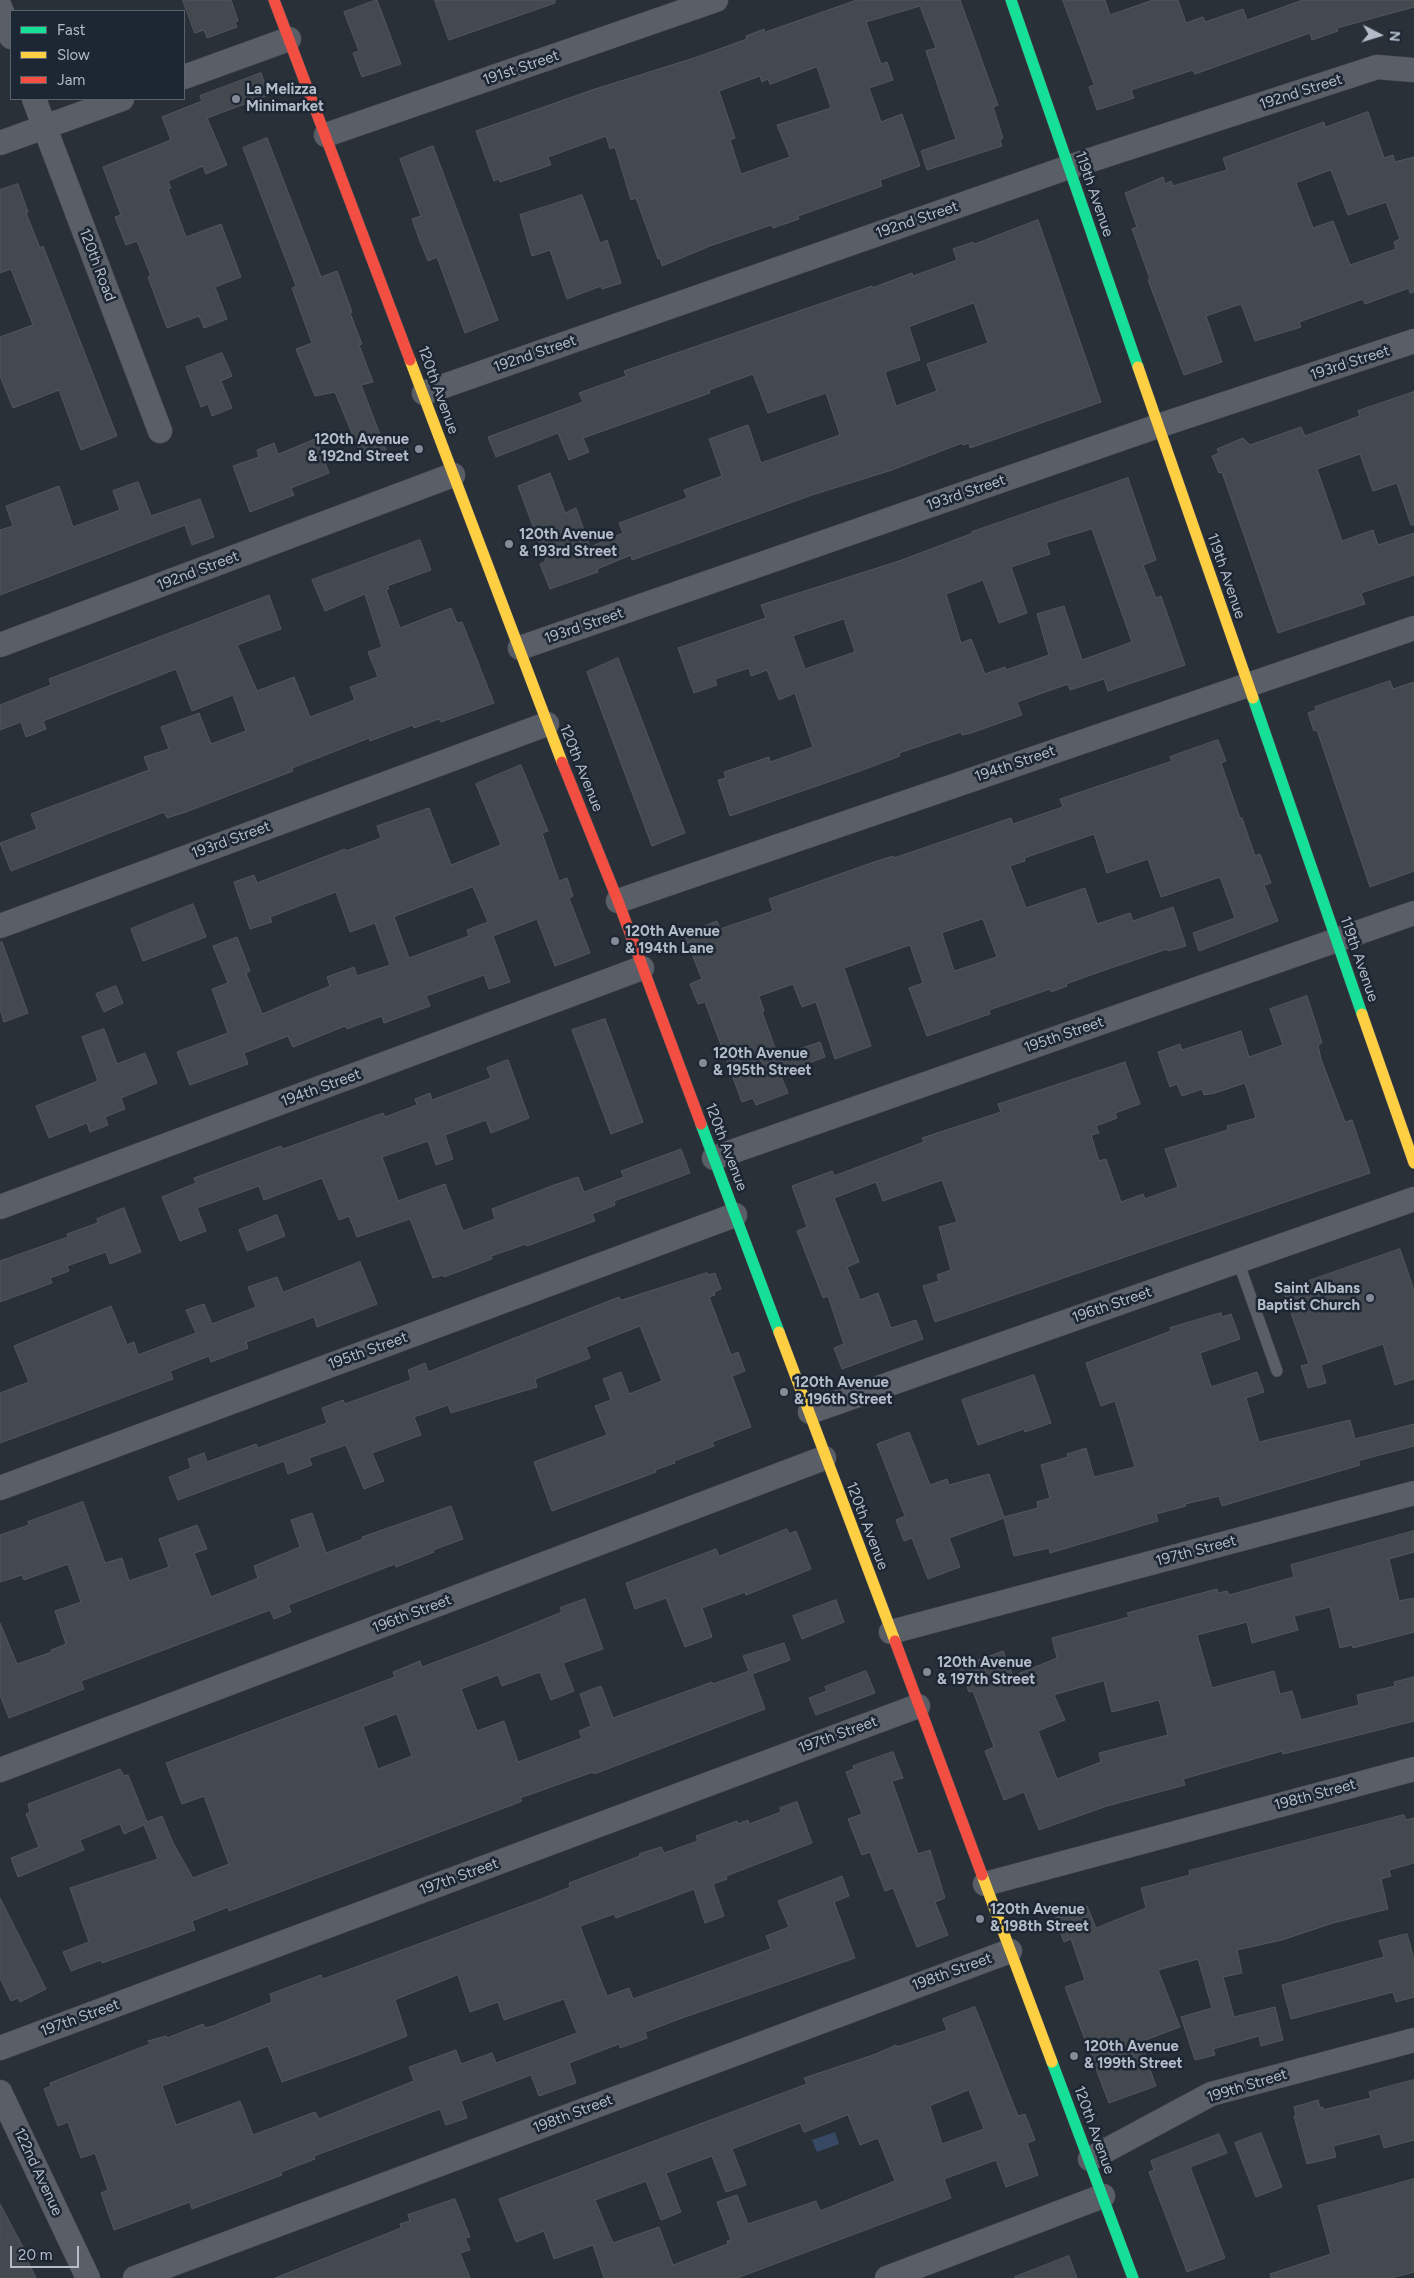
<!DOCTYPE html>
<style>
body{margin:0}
#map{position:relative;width:1414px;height:2278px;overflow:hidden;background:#2a3038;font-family:Figtree,sans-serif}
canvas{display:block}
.legend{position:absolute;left:10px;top:10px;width:175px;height:90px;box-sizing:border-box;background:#1d2633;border:1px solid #59626f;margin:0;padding:6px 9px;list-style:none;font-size:15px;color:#b4bcc9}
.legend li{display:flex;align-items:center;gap:10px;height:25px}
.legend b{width:25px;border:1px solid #59626f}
.north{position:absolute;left:1354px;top:10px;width:50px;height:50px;-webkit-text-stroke:4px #1d2633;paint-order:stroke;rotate:95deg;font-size:14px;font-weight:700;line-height:20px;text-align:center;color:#b4bcc9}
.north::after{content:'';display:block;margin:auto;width:18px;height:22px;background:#b4bcc9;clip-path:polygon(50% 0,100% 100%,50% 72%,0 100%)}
.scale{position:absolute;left:10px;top:2246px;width:69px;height:22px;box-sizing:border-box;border:2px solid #b4bcc9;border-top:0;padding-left:6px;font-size:15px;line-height:18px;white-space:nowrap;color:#b4bcc9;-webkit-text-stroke:4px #1d2633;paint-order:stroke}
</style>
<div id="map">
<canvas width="1414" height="2278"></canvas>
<ul class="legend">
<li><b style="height:6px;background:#16e098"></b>Fast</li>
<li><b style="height:6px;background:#ffcf43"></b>Slow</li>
<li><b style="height:6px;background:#f24e42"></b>Jam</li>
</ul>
<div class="north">N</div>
<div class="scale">20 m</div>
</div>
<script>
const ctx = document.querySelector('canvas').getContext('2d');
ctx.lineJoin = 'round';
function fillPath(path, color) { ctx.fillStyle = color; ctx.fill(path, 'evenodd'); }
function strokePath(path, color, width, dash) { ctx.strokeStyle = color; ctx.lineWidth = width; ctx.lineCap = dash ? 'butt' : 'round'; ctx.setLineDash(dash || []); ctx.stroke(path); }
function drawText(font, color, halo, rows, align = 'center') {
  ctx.font = font + ' Figtree,sans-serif'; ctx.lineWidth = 5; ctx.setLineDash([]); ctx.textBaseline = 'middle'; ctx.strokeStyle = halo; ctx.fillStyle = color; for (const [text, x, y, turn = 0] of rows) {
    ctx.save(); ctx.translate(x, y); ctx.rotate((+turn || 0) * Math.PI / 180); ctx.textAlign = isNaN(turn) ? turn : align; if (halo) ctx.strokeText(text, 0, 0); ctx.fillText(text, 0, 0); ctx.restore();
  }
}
fillPath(new Path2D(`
 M835,2132L839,2144L817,2152L812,2140Z`), '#384963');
const building = new Path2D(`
 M183,0H231L238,21L235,22L237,27L207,38L204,30L195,33Z
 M377,0L401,64L362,77L353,53L359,51L344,12Z
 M435,0H555V3L449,40Z
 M857,0H960L998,105L993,107L1003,138L1000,140L1002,146L927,170L921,151L956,139L926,51L936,48L920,6L866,22L881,64L887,62L893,80L869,88L881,122L902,114L920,166L880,180L882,186L798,216L799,219L773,228L771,225L710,246L662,266L660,258L658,259L636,198L631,200L615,147L610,149L606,136L548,157L551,165L500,182L499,179L494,181L476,131L592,90L697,57L747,39L746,36L764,29L765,32ZM817,67L831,108L777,125L790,157L741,174L730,140L735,138L719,91L760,76L762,82L768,79L770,84Z
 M1063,0H1105L1110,15L1153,0H1178L1186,23L1203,17L1205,22L1243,9L1247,20L1303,0H1414V7L1337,28L1338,31L1312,40L1310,33L1195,74L1193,70L1131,90L1134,98L1097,110L1089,87L1094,85Z
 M261,73L269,95L207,118L227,165L206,174L203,166L168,181L171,188L168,189L186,237L221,224L241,277L215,287L227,319L204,328L199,316L167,328L148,277L151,276L137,241L126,245L115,217L121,215L103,167L171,140L162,117L202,101L200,96Z
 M1368,112L1384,158L1393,155L1395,162L1414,157V292L1410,293L1409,288L1365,304L1363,299L1299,322L1301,327L1255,341L1241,304L1206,316L1222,362L1184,375L1148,280L1150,279L1132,229L1137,227L1125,193L1163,177L1165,184L1171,181L1173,186L1227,170L1223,158L1324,122L1325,127ZM1331,170L1348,215L1386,202L1400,239L1394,242L1396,249L1350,265L1333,221L1313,228L1296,183Z
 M267,138L321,277L337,271L352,312L350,313L362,344L359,345L373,382L361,385L386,450L363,460L335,392L315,396L296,349L312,343L292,288L296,286L243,148Z
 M433,146L498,320L465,333L437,257L428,261L418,236L412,219L421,216L400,159Z
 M18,184L28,212L26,213L40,248L43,246L117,436L81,450L59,390L13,408L0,376V337L33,325L11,269L0,273V190Z
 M582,195L600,243L607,240L621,283L602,289L601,286L567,299L550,250L532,256L520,215Z
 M1038,220L1101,402L970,448L969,443L963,445L962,443L892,470L812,495L632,560L631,555L597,569L598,572L550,589L540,564L546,561L518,486L550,473L565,513L576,508L590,547L623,533L619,523L687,498L684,490L722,476L709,439L748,425L761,463L840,435L826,393L768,413L753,374L709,390L710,393L583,438L589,452L569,460L558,433L496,457L488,437L583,402L579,393L626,376L624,371L872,286V288L912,273L913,276L957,260L953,249L973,242L974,244ZM974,303L988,343L927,364L937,391L896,406L885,372L920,360L909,327Z
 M222,353L232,376L221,381L232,408L212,416L208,404L201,407L186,367Z
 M1414,392V525H1411L1397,483L1373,491L1360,454L1317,469L1342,541L1373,530L1378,545L1414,533V575L1361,593L1365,604L1278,633L1222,472L1219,473L1212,456L1219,453L1217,449L1243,438L1250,445L1301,427L1305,436L1360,416L1358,411Z
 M316,439L329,473L291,488L294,495L250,512L233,466L259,457L257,450L274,443L278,454Z
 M1128,478L1156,560L1143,565L1156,598L1161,596L1185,665L1108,691L1104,679L1070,690L1068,684L1017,702L1022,715L971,733L962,735L961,732L899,753L900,756L860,771L730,816L718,780L726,778L724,772L769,757L770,762L813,747L795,693L779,700L767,670L751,676L749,668L715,679L717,685L694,693L678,648L766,618L761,605L902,560L973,533L972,532ZM1092,529L1132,642L1082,660L1064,606L1037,614L1049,655L1006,670L1005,667L985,674L971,639L961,643L946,594L983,580L999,623L1027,613L1011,567L1050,554L1046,543ZM844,619L855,652L805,669L793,636Z
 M138,482L151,516L200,499L214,537L192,545L185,525L0,595V530L13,526L6,506L59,486L73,527L120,510L113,491Z
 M420,540L431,570L387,586L389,589L386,590L400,628L451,608L457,623L462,622L494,703L441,722L439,719L414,728L413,725L370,741L369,738L292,768L293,771L183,813L167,818L164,812L11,871L0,843L37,829L31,814L149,770L144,757L169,749L161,727L199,713L211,744L246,731L233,695L192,711L176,669L43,721L46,729L26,737L21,722L0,730V705L51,685L49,679L269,595L281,629L237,645L257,691L294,677L310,717L355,700L350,687L378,677L368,652L382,647L365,594L325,611L312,580Z
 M618,658L685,833L652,846L587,672Z
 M1390,681L1393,689L1414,682V871L1370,887L1317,730L1314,731L1308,713L1316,710L1315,707Z
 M1218,740L1226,761L1221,763L1240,818H1242L1255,856L1260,854L1271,883L1264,885L1278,921L1199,951L1193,933L1235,918L1220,877L1161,897L1148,859L1107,873L1094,834L1024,858L1025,861L1010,866L1026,908L1085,888L1097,924L1130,913L1133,921L1173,907L1186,946L1168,951L1167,949L1105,970L1066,984L1067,986L1051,992L1050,989L989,1010L990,1014L927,1036L909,988L923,983L910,945L844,968L871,1046L835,1059L816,1002L802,1007L793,984L759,996L764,1011L762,1012L778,1056L820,1042L825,1057L780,1074L788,1093L756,1105L753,1098L742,1102L705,1002L698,1004L690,984L702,979L684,934L717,921L720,929L773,911L769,899L877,861L893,856L894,858L1011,818L1013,824L1063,807L1060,799L1172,761L1170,757ZM983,919L997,957L954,971L942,933Z
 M521,765L548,831L542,833L559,881L567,878L573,896L569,898L590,953L555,966L537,919L493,936L510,982L489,989L484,975L426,996L430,1006L384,1023L382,1016L347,1029L345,1026L293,1047L288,1036L244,1053L248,1064L190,1085L177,1052L228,1033L212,989L228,983L213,946L237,937L250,971L246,973L262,1014L330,986L327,977L354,967L357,976L390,965L375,923L350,932L336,892L270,917L272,922L250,929L234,882L254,875L257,883L345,849L346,851L381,838L377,826L429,808L451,865L501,845L476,784ZM473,887L488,922L467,930L469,936L409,958L394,917Z
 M193,904L206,937L143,961L131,929Z
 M0,942H2L28,1013L4,1022L0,1009Z
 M116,986L123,1003L104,1012L96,994Z
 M1307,996L1322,1043L1318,1045L1321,1059L1345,1122L1352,1120L1370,1173L935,1322L923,1286L939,1281L937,1275L951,1270L939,1227L957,1222L942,1180L883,1201L876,1182L834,1198L859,1262L847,1267L860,1300L878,1293L891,1328L916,1320L923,1339L842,1369L834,1348L844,1344L828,1296L823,1298L797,1231L807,1227L792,1186L832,1171L834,1176L924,1142L922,1138L1001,1112L998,1104L1125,1062L1140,1104L1115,1113L1117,1118L1096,1126L1099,1133L1091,1135L1099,1161L1106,1159L1121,1202L1143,1194L1145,1199L1178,1187L1165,1149L1228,1130L1227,1126L1256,1118L1245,1083L1215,1093L1204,1095L1202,1089L1182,1096L1177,1084L1170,1087L1158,1052L1180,1044L1182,1050L1241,1031L1249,1057L1283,1045L1270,1009Z
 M605,1019L643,1122L611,1134L572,1030Z
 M104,1029L117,1064L145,1053L157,1083L121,1098L125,1109L105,1117L108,1125L90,1132L87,1123L49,1138L36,1106L98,1081L82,1037Z
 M508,1060L529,1118L491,1133L486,1120L445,1135L453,1159L436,1165L428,1141L382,1157L398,1201L445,1184L463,1231L495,1219L492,1209L554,1185L578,1177L584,1192L624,1177L621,1171L681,1149L690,1173L614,1201L615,1205L592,1214L595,1221L527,1246L526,1244L491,1256L492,1259L444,1277L443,1275L433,1278L410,1219L357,1237L349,1216L339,1220L322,1178L264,1200L259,1186L197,1208L206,1231L180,1241L162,1197L196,1183L194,1178L281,1146L283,1149L383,1113L385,1117L417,1105L415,1099L430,1093L432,1100L491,1078L487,1068Z
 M124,1208L141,1252L110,1264L106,1252L67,1266L69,1271L50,1278L52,1283L0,1302V1261L68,1237L67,1234L98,1223L97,1219Z
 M277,1215L285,1236L247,1251L239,1230Z
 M1400,1249L1414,1290V1379L1395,1385L1383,1344L1321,1365L1326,1383L1308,1388L1301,1366L1309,1364L1283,1290Z
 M360,1262L377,1304L317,1327L314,1317L246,1342L248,1348L211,1362L209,1356L170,1371L173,1379L0,1443V1393L29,1382L14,1346L111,1306L127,1345L134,1342L138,1355L196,1333L186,1310L204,1304L212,1324L256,1307L248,1287L277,1277L283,1292Z
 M707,1273L708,1275L715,1273L721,1289L714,1292L715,1295L709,1297L731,1355L738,1352L745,1371L732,1376L751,1427L712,1442L714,1446L674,1461L675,1463L655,1470L656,1472L552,1511L534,1462L607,1435L595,1406L611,1400L603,1379L621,1372L629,1394L662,1381L640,1326L586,1347L590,1358L535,1379L537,1387L451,1413L448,1405L414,1417L421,1435L372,1453L384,1481L364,1489L346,1445L309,1458L312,1465L288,1474L284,1461L178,1500L169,1477L191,1468L188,1459L204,1453L207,1462L256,1444L258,1448L327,1423L322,1408L343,1400L345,1404L411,1380L408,1370L425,1363L428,1372L619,1297L621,1300Z
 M1221,1313L1222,1317L1231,1314L1240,1339L1200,1353L1211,1387L1257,1372L1264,1392L1246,1398L1259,1442L1350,1420L1355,1439L1414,1424V1446L1361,1460L1358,1461L1360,1465L1222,1506L1219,1496L1185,1504L1186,1506L1156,1514L1158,1521L1050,1553L1049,1548L1014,1556L1004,1518L949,1538L960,1567L928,1579L912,1538L904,1541L896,1520L905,1516L877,1444L909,1432L930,1485L947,1479L949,1485L989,1474L1004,1517L1038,1508L1037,1502L1050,1498L1041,1465L1068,1457L1067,1454L1086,1448L1094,1477L1135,1467L1115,1401L1101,1406L1086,1363L1171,1331L1170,1328Z
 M1034,1375L1051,1423L1025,1432L1024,1429L978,1445L962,1400Z
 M83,1502L105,1563L122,1558L129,1581L169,1567L159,1539L197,1525L207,1549L194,1553L211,1597L258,1578L254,1566L300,1547L291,1520L312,1513L326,1553L363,1539L362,1537L451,1506L463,1539L433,1550L434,1552L396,1567L395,1564L288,1605L291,1612L274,1619L270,1610L81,1681L84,1689L9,1718L0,1695V1623L17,1664L52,1652L51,1650L66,1644L55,1611L81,1602L68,1564L24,1580L22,1575L0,1582V1535L29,1525L28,1522Z
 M787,1529L789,1534L796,1531L811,1569L746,1595L745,1592L702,1608L712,1637L685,1647L666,1598L635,1609L626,1583L716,1549L719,1556Z
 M1414,1531V1552L1389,1559L1399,1601L1414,1598V1632L1353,1648L1352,1645L1340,1648L1330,1607L1294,1616L1298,1630L1252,1643L1247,1622L1197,1635L1212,1688L1274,1671L1280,1694L1292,1691L1301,1720L1359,1705L1357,1695L1395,1686L1394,1682L1414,1677V1721L1283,1754L1282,1751L1183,1779L1185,1785L1107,1806L1039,1830L1024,1792L1004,1800L985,1751L994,1747L973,1691L969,1692L959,1667L1003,1651L1013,1676L1057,1658L1052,1638L1129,1617L1127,1613L1217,1589L1218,1593L1227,1591L1229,1595L1294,1577L1291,1565ZM1104,1681L1112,1712L1159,1700L1168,1735L1099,1753L1101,1762L1057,1779L1038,1731L1065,1720L1054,1695Z
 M585,1599L603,1649L563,1663L574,1691L551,1700L540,1672L502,1686L498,1675L461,1689L477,1731L504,1721L518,1762L582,1738L579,1731L591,1726L580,1694L601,1686L613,1718L712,1682L713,1684L749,1671L743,1656L784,1643L790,1660L752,1674L765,1709L594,1774L593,1772L520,1798L522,1801L512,1805L229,1911L228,1907L192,1921L195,1930L102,1963L101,1960L71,1971L63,1952L89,1942L70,1888L158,1859L144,1825L124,1834L120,1824L80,1840L84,1850L18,1877L11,1858L39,1847L26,1814L30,1812L28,1804L120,1769L124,1776L128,1775L147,1822L162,1816L173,1843L193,1878L229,1864L204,1796L182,1804L166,1763L395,1677L393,1672L420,1661L422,1667L486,1643L562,1612L560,1608ZM397,1714L412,1756L378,1769L363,1727Z
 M836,1600L844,1622L802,1639L793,1616Z
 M866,1671L875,1693L816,1715L809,1698L827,1691L825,1687Z
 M893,1752L903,1778L892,1781L918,1854L930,1850L945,1898L935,1902L948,1935L917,1947L893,1888L885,1891L870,1852L862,1855L848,1819L862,1814L846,1772L854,1769L853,1766Z
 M797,1802L812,1843L726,1876L727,1879L713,1884L724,1916L705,1923L694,1889L616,1918L614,1914L580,1926L597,1971L607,1996L629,1988L633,1999L771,1949L766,1936L789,1927L778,1901L842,1876L849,1896L834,1902L855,1958L682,2018L645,2032L647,2038L620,2048L619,2044L569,2063L576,2083L539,2096L531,2075L461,2101L467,2118L446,2125L440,2109L314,2156L315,2159L281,2172L282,2175L192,2209L190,2202L114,2230L101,2193L108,2190L95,2153L81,2158L68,2122L58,2126L44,2089L51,2086L50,2083L150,2044L148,2041L166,2036L167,2038L203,2024L205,2028L213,2026L272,2002L270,1994L321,1975L323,1979L541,1899L570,1887L569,1883L640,1856L639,1854L661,1847L664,1853L698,1841L696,1836L737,1821L738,1824L748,1820L749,1824L781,1812L780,1808ZM458,1975L470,2012L498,2002L504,2020L564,1999L577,2033L496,2063L492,2053L461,2064L456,2050L409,2067L414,2081L319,2119L315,2112L253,2135L240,2101L176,2125L162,2086L268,2046L282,2082L358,2055L407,2036L395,2000Z
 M1404,1815L1406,1820L1414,1818V1863L1389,1870L1391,1876L1381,1879L1388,1909L1333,1923L1282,1940L1237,1950L1242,1973L1223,1977L1234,2017L1275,2007L1283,2040L1261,2046L1259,2036L1213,2049L1215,2055L1195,2060L1181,2017L1212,2008L1198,1959L1158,1970L1180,2027L1140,2042L1156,2086L1109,2103L1065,1987L1085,1980L1071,1939L1064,1942L1055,1918L1087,1906L1096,1928L1146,1908L1141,1888L1190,1875L1189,1871Z
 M0,1898L46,1989L20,2002L18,1998L11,2001L0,1978Z
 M1407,1934L1414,1959V1997L1396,2002L1393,1992L1291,2019L1282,1985L1384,1957L1379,1941Z
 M975,2007L1018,2116L1025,2114L1035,2140L1027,2143L1038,2175L1006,2187L996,2160L944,2179L951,2198L737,2278H604L593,2245L554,2259L544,2231L516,2242L499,2199L807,2084L804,2078L876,2054L896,2045L897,2047L947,2030L943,2019ZM969,2090L984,2129L942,2144L930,2106ZM848,2115L860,2145L878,2138L895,2181L820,2211L816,2201L748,2224L737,2195L717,2202L731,2240L727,2241L728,2244L673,2265L659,2227L613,2243L595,2200L646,2181L661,2220L681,2212L666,2173L712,2156L726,2192L746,2185L732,2149L800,2123L804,2132Z
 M1414,2080V2140L1384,2148L1380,2134L1333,2146L1336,2157L1307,2164L1294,2116L1296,2115L1294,2107L1318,2100L1320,2108L1323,2107V2110L1371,2098L1369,2092Z
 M1261,2133L1282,2187L1256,2197L1235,2143Z
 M1219,2134L1227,2153L1190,2167L1225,2258L1187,2272L1149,2172L1154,2170L1151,2161Z
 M1414,2179V2272L1391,2278H1271L1270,2274L1331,2254L1318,2206Z
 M455,2199L470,2237L465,2238L470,2250L460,2253L470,2278H275L401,2228L400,2224L410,2221L408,2215Z
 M0,2204L23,2247L21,2248L36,2278H0Z
 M1069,2256L1077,2278H1015V2277Z`);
fillPath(building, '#444950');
strokePath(building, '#52575f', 1);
const lane = new Path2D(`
 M1238,1261L1277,1371`);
const street = new Path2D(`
 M0,7L11,37
 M184,77L289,39
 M34,99L160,431
 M326,135L716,0
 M0,143L122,99
 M424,393L1069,167L1377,67L1414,70
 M0,645L453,475
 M520,648L1158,426L1414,341
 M618,901L1414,628
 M0,926L547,724
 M714,1158L1414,913
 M0,1207L642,968
 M810,1412L1414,1199
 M0,1488L735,1215
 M891,1632L1414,1493
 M0,1770L824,1458
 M985,1884L1414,1769
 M0,2048L918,1706
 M0,2092L88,2278
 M1090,2159L1211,2094L1414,2040
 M135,2278L1010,1951
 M887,2278L1103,2196`);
const fast = new Path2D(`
 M1011,0L1138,367
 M1253,698L1362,1014
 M701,1124L779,1332
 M1052,2062L1133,2278`);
const slow = new Path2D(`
 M410,360L562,762
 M1138,367L1253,698
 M1362,1014L1414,1163
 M779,1332L895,1641
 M982,1875L1052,2062`);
const jam = new Path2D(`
 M274,0L410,360
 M562,762L618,901L701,1124
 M895,1641L982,1875`);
strokePath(lane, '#484c53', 12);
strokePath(street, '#484c53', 25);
strokePath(fast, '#484c53', 12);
strokePath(slow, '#484c53', 12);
strokePath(jam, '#484c53', 12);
strokePath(lane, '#5a5e66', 11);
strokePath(street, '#5a5e66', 24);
strokePath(fast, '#16e098', 11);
strokePath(slow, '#ffcf43', 11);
strokePath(jam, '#f24e42', 11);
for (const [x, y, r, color] of [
 [236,99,5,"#848b96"],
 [419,449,5,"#848b96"],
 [509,544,5,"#848b96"],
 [615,941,5,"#848b96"],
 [703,1063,5,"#848b96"],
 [1370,1298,5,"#848b96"],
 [784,1392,5,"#848b96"],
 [927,1672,5,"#848b96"],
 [980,1919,5,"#848b96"],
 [1074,2056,5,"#848b96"]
]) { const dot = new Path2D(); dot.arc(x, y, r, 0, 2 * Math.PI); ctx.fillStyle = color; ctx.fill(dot); strokePath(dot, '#1d2633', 2); }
drawText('15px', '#b4bcc9', '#1d2633', [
 ["191st Street",521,68,-19],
 ["192nd Street",1301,92,-18],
 ["119th Avenue",1094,194,71],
 ["192nd Street",917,220,-19],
 ["120th Road",97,265,69],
 ["192nd Street",535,354,-19],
 ["193rd Street",1350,363,-18],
 ["120th Avenue",438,390,70],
 ["193rd Street",966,493,-19],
 ["192nd Street",198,571,-21],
 ["119th Avenue",1226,576,71],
 ["193rd Street",584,626,-19],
 ["194th Street",1015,764,-19],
 ["120th Avenue",581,768,68],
 ["193rd Street",231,840,-20],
 ["119th Avenue",1359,959,71],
 ["195th Street",1064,1035,-19],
 ["194th Street",321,1088,-20],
 ["120th Avenue",726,1147,69],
 ["196th Street",1112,1305,-19],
 ["195th Street",368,1351,-20],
 ["120th Avenue",867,1526,69],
 ["197th Street",1196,1551,-15],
 ["196th Street",412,1614,-21],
 ["197th Street",838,1735,-20],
 ["198th Street",1315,1795,-15],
 ["197th Street",459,1877,-20],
 ["198th Street",952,1972,-20],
 ["197th Street",80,2018,-20],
 ["199th Street",1247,2086,-17],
 ["198th Street",573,2114,-21],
 ["120th Avenue",1094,2130,70],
 ["122nd Avenue",38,2172,65]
]);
drawText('bold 15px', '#b4bcc9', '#1d2633', [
 ["La Melizza",246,90],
 ["Minimarket",246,107],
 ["120th Avenue",409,440,"right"],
 ["& 192nd Street",409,457,"right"],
 ["120th Avenue",519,535],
 ["& 193rd Street",519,552],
 ["120th Avenue",625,932],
 ["& 194th Lane",625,949],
 ["120th Avenue",713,1054],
 ["& 195th Street",713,1071],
 ["Saint Albans",1360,1289,"right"],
 ["Baptist Church",1360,1306,"right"],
 ["120th Avenue",794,1383],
 ["& 196th Street",794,1400],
 ["120th Avenue",937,1663],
 ["& 197th Street",937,1680],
 ["120th Avenue",990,1910],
 ["& 198th Street",990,1927],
 ["120th Avenue",1084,2047],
 ["& 199th Street",1084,2064]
], 'left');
</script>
